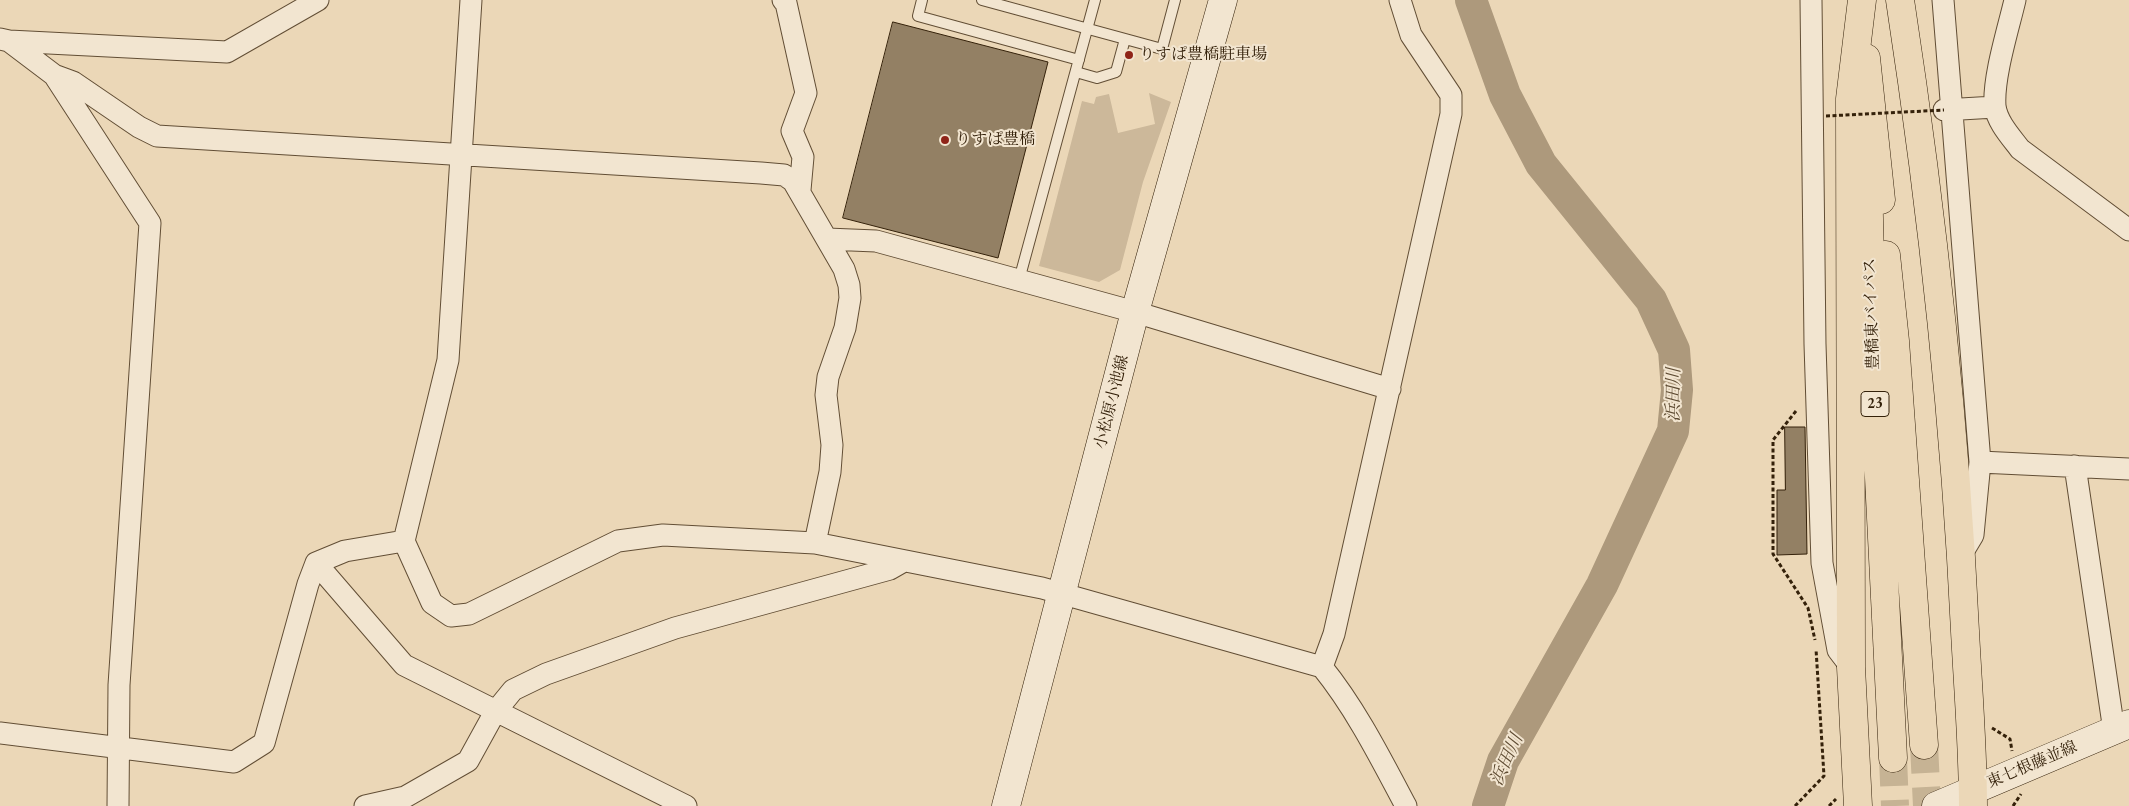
<!DOCTYPE html>
<meta charset="utf-8">
<style>
body{margin:0}
canvas{display:block;background:#ebd7b7}
</style>
<canvas width="2129" height="806"></canvas>
<script>
const ctx = document.querySelector('canvas').getContext('2d');
ctx.lineJoin = 'round';
function fillPath(path, color) { ctx.fillStyle = color; ctx.fill(path, 'evenodd'); }
function strokePath(path, color, width, dash) { ctx.strokeStyle = color; ctx.lineWidth = width; ctx.lineCap = dash ? 'butt' : 'round'; ctx.setLineDash(dash || []); ctx.stroke(path); }
function drawText(font, color, halo, rows, align = 'center') {
  ctx.font = font + ' "EB Garamond","Noto Serif JP",serif'; ctx.lineWidth = 4; ctx.setLineDash([]); ctx.textBaseline = 'middle'; ctx.strokeStyle = halo; ctx.fillStyle = color; for (const [text, x, y, turn = 0] of rows) {
    ctx.save(); ctx.translate(x, y); ctx.rotate((+turn || 0) * Math.PI / 180); ctx.textAlign = isNaN(turn) ? turn : align; if (halo) ctx.strokeText(text, 0, 0); ctx.fillText(text, 0, 0); ctx.restore();
  }
}
fillPath(new Path2D(`
 M1149,93L1171,102L1143,182L1120,270L1099,282L1039,266L1082,101L1094,104L1096,97L1109,94L1118,133L1155,124Z`), '#ccb89a');
strokePath(new Path2D(`
 M1471,0L1505,95L1541,164L1651,300L1674,350L1677,390L1673,431L1602,585L1503,761L1488,806`), '#ad997c', 32);
const building = new Path2D(`
 M893,22L1048,62L998,258L843,218Z
 M1785,427H1805L1807,554L1777,555V490H1785Z`);
fillPath(building, '#938064');
strokePath(building, '#34210a', 1);
strokePath(new Path2D(`
 M1924,745L1927,806
 M1893,758L1895,806`), '#c6b394', 28, [28, 14]);
const service = new Path2D(`
 M922,0L918,16L1079,60
 M982,0L1162,49L1175,0
 M1076,72L1097,78L1116,72L1125,39
 M1019,280L1095,0`);
const minor = new Path2D(`
 M471,0L448,360L404,541L432,603L451,616L469,614L618,541L663,535L815,543L1042,588L1322,667C1356,709 1381,759 1406,806
 M783,0L786,3L806,93L792,131L803,157L800,190
 M1811,0L1815,344L1822,563L1838,650L1851,667
 M1943,0L1980,462L1973,535L1961,555
 M2015,0C2008,30 1993,77 1995,106C1997,122 2011,137 2020,149L2129,230
 M0,39L9,41L54,75L73,82L139,127L157,136L761,173L784,175L793,181L844,269L849,285L850,298L845,328L828,377L826,395L832,445L830,472L815,543
 M9,41L227,52L318,0
 M54,75L150,223L119,685L118,806
 M1944,110L1995,107
 M827,239L876,241L1135,312L1390,389
 M1980,462L2129,469
 M2075,466L2114,731
 M316,563L404,665L686,806
 M1322,667L1334,634L1451,114V95L1411,35L1400,0
 M0,733L234,762L264,743L308,584L316,563L345,551L404,541
 M365,806L405,797L468,761L495,712L513,690L546,674L675,628L890,569L904,561`);
const secondary = new Path2D(`
 M1006,806L1135,312L1223,0
 M1936,806L2129,724`);
const trunk = new Path2D(`
 M1900,0C1932,209 1955,420 1965,631C1968,689 1973,748 1973,806
 M1866,58L1881,200
 M1868,179L1872,337L1893,758
 M1886,255L1895,341L1924,745
 M1858,806L1851,667L1850,99L1862,0`);
strokePath(service, '#624e35', 12);
strokePath(minor, '#624e35', 23);
strokePath(secondary, '#34210a', 29);
strokePath(trunk, '#34210a', 29);
strokePath(new Path2D(`
 M1796,411L1773,440V554L1808,608L1815,640
 M1992,728L2010,739L2012,751
 M1795,806L1824,776L1816,649
 M1829,806L1836,799
 M2013,806L2021,794`), '#34210a', 3, [4, 2.5]);
strokePath(service, '#f2e5d0', 10);
strokePath(minor, '#f2e5d0', 21);
strokePath(secondary, '#f2e5d0', 28);
strokePath(trunk, '#ebd7b7', 28);
strokePath(new Path2D(`
 M1826,116L1944,110`), '#34210a', 3, [4, 2.5]);
for (const [x, y, r, color] of [
 [1129,55,5,"#8f2418"],
 [945,140,5,"#8f2418"]
]) { const dot = new Path2D(); dot.arc(x, y, r, 0, 2 * Math.PI); ctx.fillStyle = color; ctx.fill(dot); strokePath(dot, '#f2e5d0', 2); }
for (const [x, y, w] of [
 [1875,404,28]
]) { const box = new Path2D(); box.roundRect(x - w / 2, y - 12.5, w, 25, 4); ctx.fillStyle = '#f2e5d0'; ctx.fill(box); strokePath(box, '#34210a', 1); }
drawText('bold 15px', '#34210a', null, [
 ["23",1875,404]
]);
drawText('16px', '#34210a', '#f2e5d0', [
 ["りすぱ豊橋駐車場",1139,55],
 ["りすぱ豊橋",955,140]
], 'left');
drawText('16px', '#34210a', '#f2e5d0', [
 ["豊橋東バイパス",1872,314,-92],
 ["小松原小池線",1112,402,-76],
 ["東七根藤並線",2032,765,-23]
]);
drawText('italic 18px', '#5e4b32', '#f2e5d0', [
 ["浜田川",1674,395,-89],
 ["浜田川",1507,760,-66]
]);
</script>
